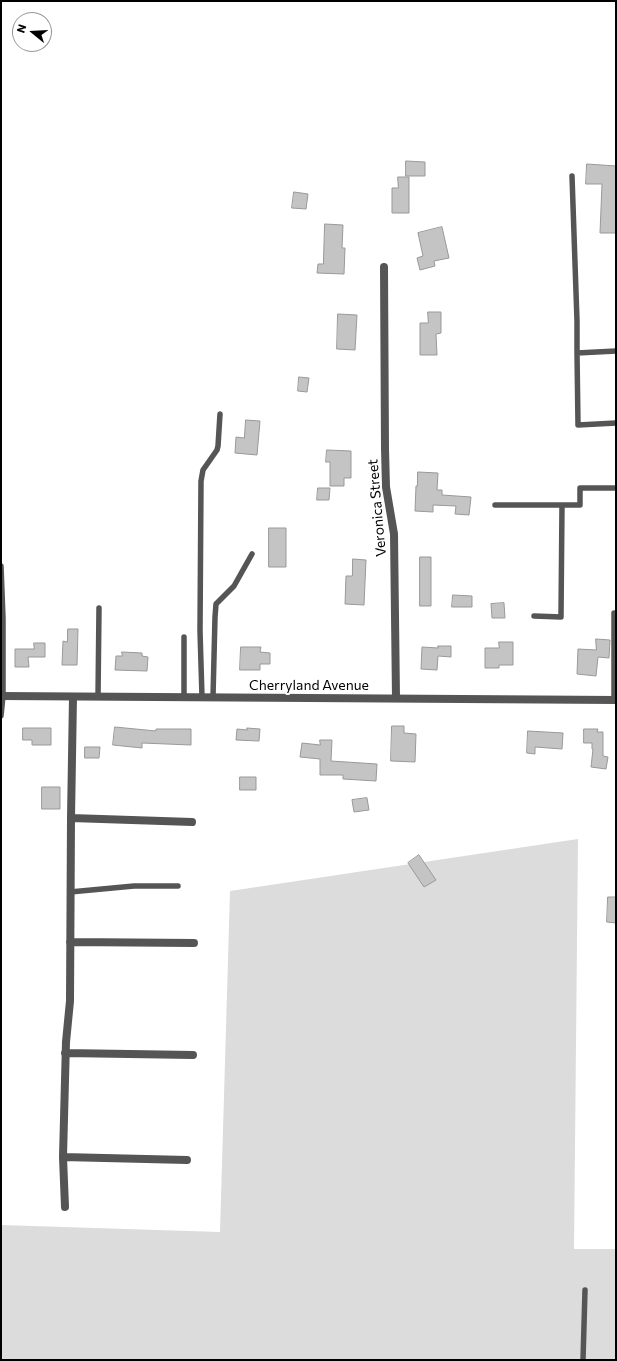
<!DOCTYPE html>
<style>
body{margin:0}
#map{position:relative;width:617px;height:1361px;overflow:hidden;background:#fff;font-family:Commissioner,sans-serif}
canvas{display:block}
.frame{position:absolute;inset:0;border:2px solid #000;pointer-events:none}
.north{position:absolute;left:12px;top:12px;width:40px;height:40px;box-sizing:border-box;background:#fff;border:1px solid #999;border-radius:50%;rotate:288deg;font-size:11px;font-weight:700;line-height:16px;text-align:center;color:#000}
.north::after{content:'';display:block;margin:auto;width:14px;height:18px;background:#000;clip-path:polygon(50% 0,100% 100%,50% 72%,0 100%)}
</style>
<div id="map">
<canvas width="617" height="1361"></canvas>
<div class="frame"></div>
<div class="north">N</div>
</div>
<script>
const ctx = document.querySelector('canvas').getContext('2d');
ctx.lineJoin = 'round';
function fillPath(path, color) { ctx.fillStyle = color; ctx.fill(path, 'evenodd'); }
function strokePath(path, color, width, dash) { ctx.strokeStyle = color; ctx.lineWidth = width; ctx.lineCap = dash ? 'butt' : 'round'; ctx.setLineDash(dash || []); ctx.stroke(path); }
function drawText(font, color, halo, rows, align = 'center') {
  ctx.font = font + ' Commissioner,sans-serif'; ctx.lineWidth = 4; ctx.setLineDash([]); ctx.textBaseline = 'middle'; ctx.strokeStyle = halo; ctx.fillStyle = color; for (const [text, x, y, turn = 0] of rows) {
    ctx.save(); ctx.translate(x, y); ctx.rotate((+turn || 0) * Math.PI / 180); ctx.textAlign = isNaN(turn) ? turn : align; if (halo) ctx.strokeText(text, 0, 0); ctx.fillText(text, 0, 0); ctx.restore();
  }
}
fillPath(new Path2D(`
 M578,839L574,1249H616V1360H1V1225L220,1232L230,891Z`), '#dcdcdc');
const building = new Path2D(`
 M406,161L425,162V176H406Z
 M587,164L616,166V233H600L602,184H586Z
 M398,177H409V213H392V188H398Z
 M294,192L308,194L306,209L292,208Z
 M325,224L343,225L342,248H345L344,274L317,273L318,264H323Z
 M442,227L449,258L434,261L435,266L420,270L417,258L423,256L418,233Z
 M428,312H441V333L436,334L437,355H420V323H428Z
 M338,314L357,315L355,350L337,349Z
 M299,377L309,378L307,392L298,391Z
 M246,420L260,421L257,455L235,453L236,437L244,438Z
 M327,450L351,451V478H344V486H330V462H326Z
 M418,472L438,473L437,490H442V495L471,497L469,515L455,514L456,506L433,505V512L415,511L416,486H417Z
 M318,488H330L329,500H317Z
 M269,528H286V567H269Z
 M420,557H431V606H420Z
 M353,559L366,560L364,605L345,604L346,576H352Z
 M453,595L472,596V607H452Z
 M504,603L505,618H492L491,604Z
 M68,629H78L77,665H62L63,641L67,642Z
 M596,639L610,640L609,658L598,657L596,676L577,674L578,649L596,650Z
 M499,642H513V665H499V668H485V648H499Z
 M34,643H45V657H28L29,667H15V649H34Z
 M438,646H451V657L438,656L437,670L421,669L422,647L438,648Z
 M241,647H261L260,652L270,653V664H260V670H240Z
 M122,652L142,653V656L148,657L147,671L115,670L116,656H122Z
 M392,726H404V733L416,734L415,762L391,761Z
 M115,727L156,731V729H191V745L142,743V748L113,745Z
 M23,728H51V745H32V740H23Z
 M247,728L260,729L259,741L236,740L237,729L247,730Z
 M584,729H598L597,732H603V756L608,757L606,769L591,767L593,749H592V743H584Z
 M528,731L563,733L562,749L535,747V754L527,753Z
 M320,740H332L331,761L377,764L376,781L343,779V775H320V759L300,757L302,743L320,745Z
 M85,747H100L99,758H85Z
 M240,777H256V790H240Z
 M42,787H60V809H42Z
 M367,798L369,810L354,812L352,800Z
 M419,855L436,880L424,887L408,863Z
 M608,897H616V923L607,922Z`);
fillPath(building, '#c4c4c4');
strokePath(building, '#999', 1);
strokePath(new Path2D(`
 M572,176L577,321V353
 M616,351L577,353L578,425L616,423
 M495,505H580V488H616
 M1,566L3,618V696L1,716
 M534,616L561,617L562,505
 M184,637V697
 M98,697L99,608
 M202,697L200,631L201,481L203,470L217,450L218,446L220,414
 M213,697L215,617L216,604L234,586L252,554
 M614,700V613
 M70,892L134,886H178
 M583,1360L585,1290`), '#555', 5.5);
strokePath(new Path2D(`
 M384,267L385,449L386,487L394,534L396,698
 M71,818L192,822
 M70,942L194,943
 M65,1053L193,1055
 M63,1157L187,1160
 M65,1207L63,1157L66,1042L70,1001L71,818L73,697`), '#555', 8);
strokePath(new Path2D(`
 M1,696L616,700`), '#555', 8);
drawText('14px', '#000', '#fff', [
 ["Veronica Street",377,508,-95],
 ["Cherryland Avenue",309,685]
]);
</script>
